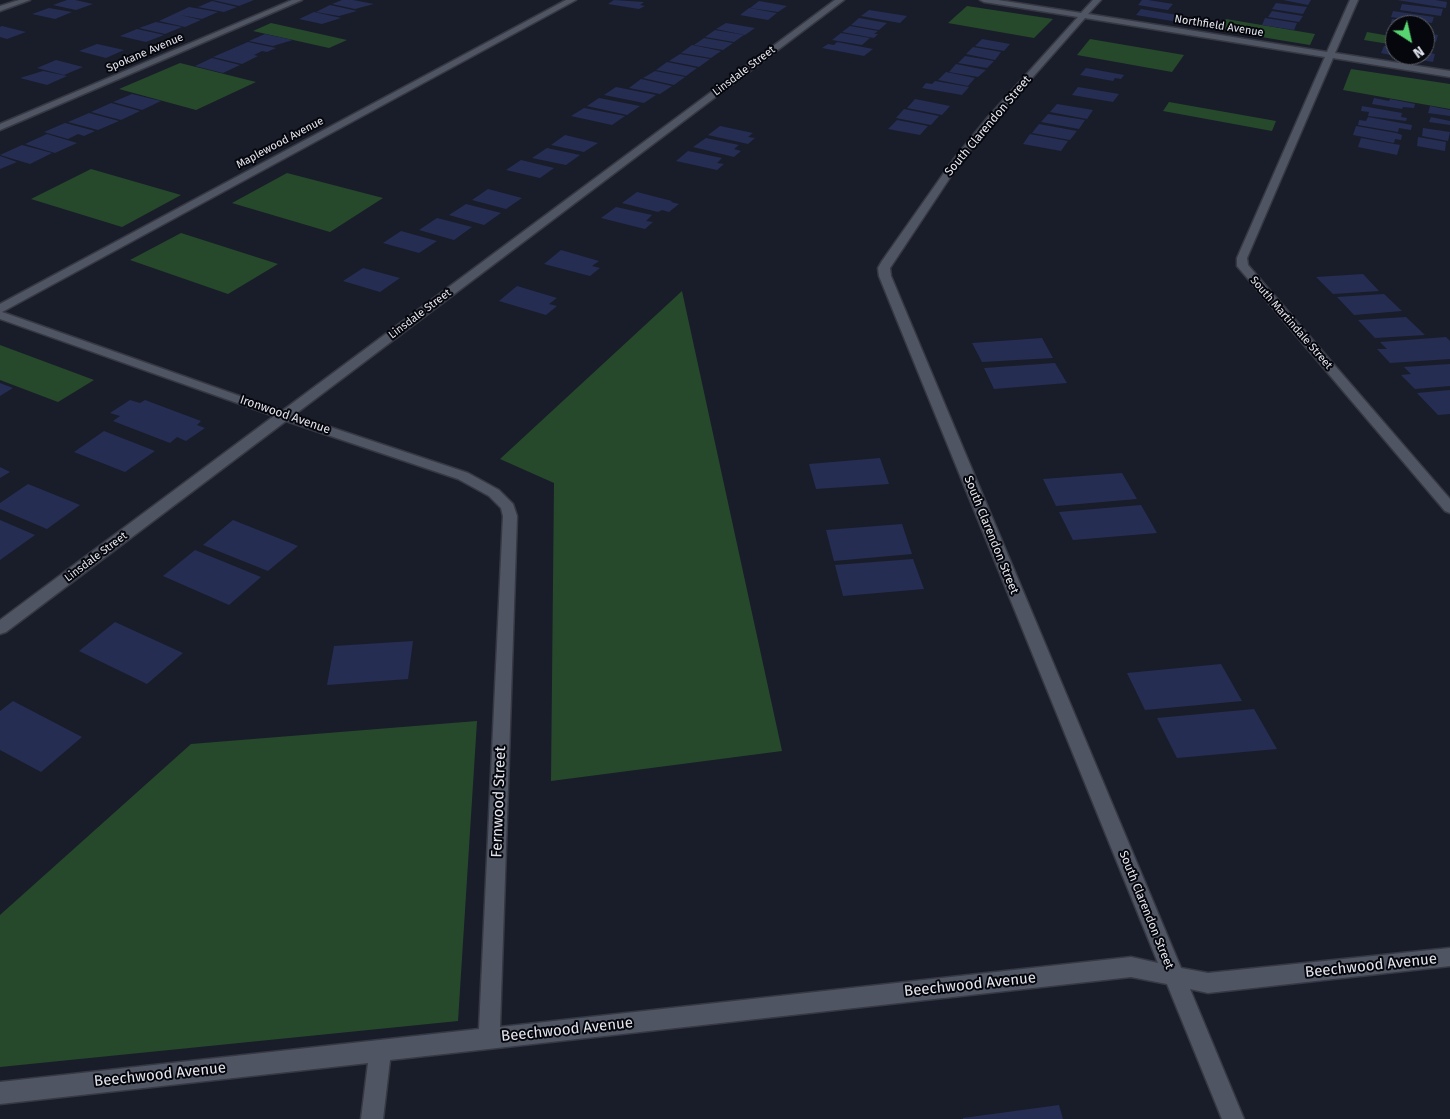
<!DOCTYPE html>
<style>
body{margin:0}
#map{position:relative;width:1450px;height:1119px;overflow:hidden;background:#191d2a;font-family:"Fira Sans",sans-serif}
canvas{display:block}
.north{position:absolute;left:1385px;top:15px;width:50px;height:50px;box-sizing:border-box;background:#06070d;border:1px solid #5e6067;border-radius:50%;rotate:145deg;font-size:14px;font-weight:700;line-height:20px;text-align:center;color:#e3e5ef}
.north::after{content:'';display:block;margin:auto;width:18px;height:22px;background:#58d570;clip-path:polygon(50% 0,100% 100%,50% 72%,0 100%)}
</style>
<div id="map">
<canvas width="1450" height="1119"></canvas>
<div class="north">N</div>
</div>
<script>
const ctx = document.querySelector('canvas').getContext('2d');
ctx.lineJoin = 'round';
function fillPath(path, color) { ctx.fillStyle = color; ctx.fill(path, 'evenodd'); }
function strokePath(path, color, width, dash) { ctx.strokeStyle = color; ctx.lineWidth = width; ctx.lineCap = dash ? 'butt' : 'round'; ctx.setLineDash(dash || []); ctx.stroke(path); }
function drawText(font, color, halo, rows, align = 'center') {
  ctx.font = font + ' "Fira Sans",sans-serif'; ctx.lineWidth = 4; ctx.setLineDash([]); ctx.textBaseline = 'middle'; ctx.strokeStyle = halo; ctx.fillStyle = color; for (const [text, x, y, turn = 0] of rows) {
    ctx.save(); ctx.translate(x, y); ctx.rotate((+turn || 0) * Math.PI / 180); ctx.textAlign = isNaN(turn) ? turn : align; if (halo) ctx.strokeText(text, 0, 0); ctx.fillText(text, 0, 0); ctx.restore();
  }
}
fillPath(new Path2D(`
 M967,6L1053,19L1034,38L948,23Z
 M1226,19L1315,34L1310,45L1219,30Z
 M271,23L347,40L329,48L253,31Z
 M1367,32L1395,37V45L1364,40Z
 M1090,39L1184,55L1172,72L1077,55Z
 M180,63L256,82L196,110L119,89Z
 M1351,69L1450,84V109L1343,90Z
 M1169,102L1276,121L1272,131L1163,111Z
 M91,169L181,195L122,227L31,199Z
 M287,173L383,198L330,232L232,203Z
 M181,233L278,264L228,294L130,260Z
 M682,291L782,751L551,781L554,483L500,459Z
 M0,345L94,380L58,402L0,380Z
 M477,721L458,1021L0,1067V915L191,744Z`), '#27492b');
fillPath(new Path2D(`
 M67,0H75L93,4L76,10L53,5Z
 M213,0H254L239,6Z
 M342,0H353L374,4L355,9L332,4Z
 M614,0L644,2L640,5L645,6L639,9L608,4Z
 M1142,0H1148L1173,4L1168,10L1138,5Z
 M1283,0H1311L1308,5Z
 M1397,0H1435L1447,2L1446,8Z
 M212,1L237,7L224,12L198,7Z
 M759,1L787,6L778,12L750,8Z
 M1276,3L1307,7L1303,14L1272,9Z
 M1402,4L1443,9L1441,16L1400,10Z
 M330,5L357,11L339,16L316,12Z
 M189,7L218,12L202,19L180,15L201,20L185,27L159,21Z
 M49,8L72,12L55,19L32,14Z
 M749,8L777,13L768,20L740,15Z
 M1141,9L1183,16L1178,22L1136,15Z
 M869,10L907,16L900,23L861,16Z
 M1272,11L1303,16L1299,22L1268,17Z
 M1393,11L1434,17L1432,23L1391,17Z
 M314,12L341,18L322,24L299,19Z
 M859,18L887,23L879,30L851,25Z
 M1265,18L1297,23L1294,30L1262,25Z
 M1392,19L1424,24V25L1390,26Z
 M156,22L182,27L165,34L139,28Z
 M726,23L755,28L745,35L716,29Z
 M2,26L26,32L7,39L0,37V27Z
 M850,26L878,31L874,34H878L874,38L842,32Z
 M137,29L164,35L146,42L120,36Z
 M715,30L744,35L734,42L705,37Z
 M841,33L870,38L862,45L832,40Z
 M1425,33L1438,35L1436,42L1425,40Z
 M265,34L293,40L273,46L249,41Z
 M704,38L733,43L723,50L694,45Z
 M982,39L1010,44L1004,51L975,46Z
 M248,42L276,48L267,52L262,51L254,55L258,56L242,64L213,57Z
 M837,42L873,49L864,56L822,48L828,44L834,45Z
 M97,44L124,50L106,58L79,51Z
 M692,45L721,51L711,58L681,53Z
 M1384,46L1395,47V56L1381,53Z
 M973,47L1001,52L995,60L966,54Z
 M1425,52L1435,54L1433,62L1398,56L1425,55Z
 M680,54L710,59L699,67L669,61Z
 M965,56L994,61L987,68L958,63Z
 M212,58L240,65L223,73L195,66Z
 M56,60L83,67L64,75L37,68Z
 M667,62L697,68L686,76L656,70Z
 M956,64L986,70L978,77L949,72Z
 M1086,68L1124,75L1121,79L1115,78L1113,81L1080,75Z
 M43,71L67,76L47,85L20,78Z
 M655,71L685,77L674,85L643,78Z
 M946,72L975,78L968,86L938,80Z
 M641,79L672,86L660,94L629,88Z
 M935,81L969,87L962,95L922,88L926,83L932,84Z
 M616,87L656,95L644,103L604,95Z
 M1078,87L1119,94L1113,102L1072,95Z
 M132,94L161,101L142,110L113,102Z
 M599,98L640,106L627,115L587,106Z
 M1374,98L1389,101L1390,99L1415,104L1414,108L1403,107L1402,109L1372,104Z
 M915,99L950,106L942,115L907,108Z
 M111,103L140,111L121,120L91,112Z
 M1057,104L1093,110L1087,119L1050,112Z
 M1362,106L1402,113L1401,117L1407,118L1406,121L1368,116L1369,112L1361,111Z
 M1430,106L1450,110V116L1428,113Z
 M584,108L625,116L612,125L571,116Z
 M904,109L939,116L931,125L896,118Z
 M89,113L119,121L98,130L68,122Z
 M1048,114L1085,120L1079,129L1041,122Z
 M1368,117L1412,125L1411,130L1399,128L1398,132L1358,125L1359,120L1366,121Z
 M1431,117L1450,121V125L1429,122Z
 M897,120L928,126L920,135L888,129Z
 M65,123L95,131L84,136L78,134L68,139L44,132Z
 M1039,124L1077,131L1070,140L1032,133Z
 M720,126L753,133L748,137L755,138L748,144L708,135Z
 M1356,126L1396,133L1402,135L1401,140L1395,139L1394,143L1353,135Z
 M1423,128L1450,132L1448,141L1422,136Z
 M47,134L77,143L55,153L25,144Z
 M1030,134L1068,141L1061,151L1023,144Z
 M565,135L598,143L584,152L551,145Z
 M1418,137L1446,142L1445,151L1417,146Z
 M706,138L739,145L734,149L741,151L734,157L693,147Z
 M1361,138L1400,145L1397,155L1358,147Z
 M22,145L52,153L30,164L0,155Z
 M547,148L580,155L566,165L532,158Z
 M688,151L722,158L717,163L724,164L717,170L676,161Z
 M0,156L17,162L0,169Z
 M521,160L554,168L540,178L506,170Z
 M488,189L522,198L506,209L472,200Z
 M637,192L672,201L671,202L679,204L669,212L662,210L658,212L622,203Z
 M466,204L501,213L484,225L449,215Z
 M616,207L652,215L646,221L653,222L645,229L601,218Z
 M437,218L472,227L454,240L419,230Z
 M401,231L437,241L419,253L383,243Z
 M561,250L599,261L592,266L600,268L590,276L544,264Z
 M363,268L400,278L380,292L343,281Z
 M1363,274L1379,291L1333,294L1316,277Z
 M517,286L557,298L549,304L557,306L546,315L499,301Z
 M1384,294L1402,311L1354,315L1337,297Z
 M1406,317L1425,335L1375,338L1358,320Z
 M1446,337L1450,341V359L1390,363L1377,349H1387L1380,342Z
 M1042,338L1053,358L982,362L972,343Z
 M1055,363L1067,383L994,389L984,368Z
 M1450,364V386L1415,389L1401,375L1411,374L1404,367Z
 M0,383L13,388L0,396Z
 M1450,390V414L1438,415L1417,393Z
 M130,400L140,403L145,400L201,421L197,425L205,428L186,441L177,437L170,443L113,421L120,416L110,413Z
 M104,431L155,451L125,472L74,452Z
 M880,458L889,484L816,489L809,464Z
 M0,467L10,472L0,478Z
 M1122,473L1137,499L1056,506L1043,479Z
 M28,484L80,505L47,529L0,509V503Z
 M1141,505L1157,533L1073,540L1059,512Z
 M0,520L35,535L0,560Z
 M233,520L298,546L268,571L203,545Z
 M902,524L912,554L834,561L826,530Z
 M195,550L261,577L229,605L163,576Z
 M913,559L924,589L843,596L835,565Z
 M115,622L183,653L147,684L79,651Z
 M413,641L408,679L327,685L334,646Z
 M1221,664L1242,701L1145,710L1127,673Z
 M13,701L82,737L41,772L0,750V711Z
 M1254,709L1277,749L1177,758L1157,718Z
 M1059,1105L1063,1119H963V1118Z`), '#252d53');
const minor = new Path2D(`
 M19,0H30L0,11V6Z
 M292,0H302L0,130V124Z
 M566,0H576L2,312L282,411L835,0H844L294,415L468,473L499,490L513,504L517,516L500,1027L1131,957L1158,963L879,276L878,268L882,261L953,160L988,117L1078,17L984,2L980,0H998L1081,13L1093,0H1101L1088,14L1327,52L1350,0H1358L1335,53L1450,71V77L1333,58L1247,258L1248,265L1450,499V513L1445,511L1237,266V258L1325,57L1085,18L994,121L959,164L890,268L891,276L1181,968L1208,973L1450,948V966L1208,993L1190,989L1244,1119H1222L1167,984L1131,977L390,1060L383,1119H361L368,1063L0,1104V1082L479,1029L503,516L501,508L489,496L458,479L286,421L6,632L0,634V620L274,416L0,319V304Z`);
strokePath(minor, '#363843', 3);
fillPath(minor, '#505564');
drawText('11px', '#e3e5ef', '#06070d', [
 ["Northfield Avenue",1219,26,9],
 ["Spokane Avenue",145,53,-23],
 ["Linsdale Street",744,71,-37],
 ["Maplewood Avenue",280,143,-28],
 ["Linsdale Street",420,314,-37],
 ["South Martindale Street",1291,323,49],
 ["Linsdale Street",96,557,-37]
]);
drawText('12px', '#e3e5ef', '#06070d', [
 ["South Clarendon Street",988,126,-50],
 ["Ironwood Avenue",285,415,19],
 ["South Clarendon Street",991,535,68],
 ["South Clarendon Street",1146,910,68]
]);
drawText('15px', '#e3e5ef', '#06070d', [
 ["Fernwood Street",499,802,-88],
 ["Beechwood Avenue",1371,966,-6],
 ["Beechwood Avenue",970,985,-6],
 ["Beechwood Avenue",567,1030,-6],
 ["Beechwood Avenue",160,1075,-6]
]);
</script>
